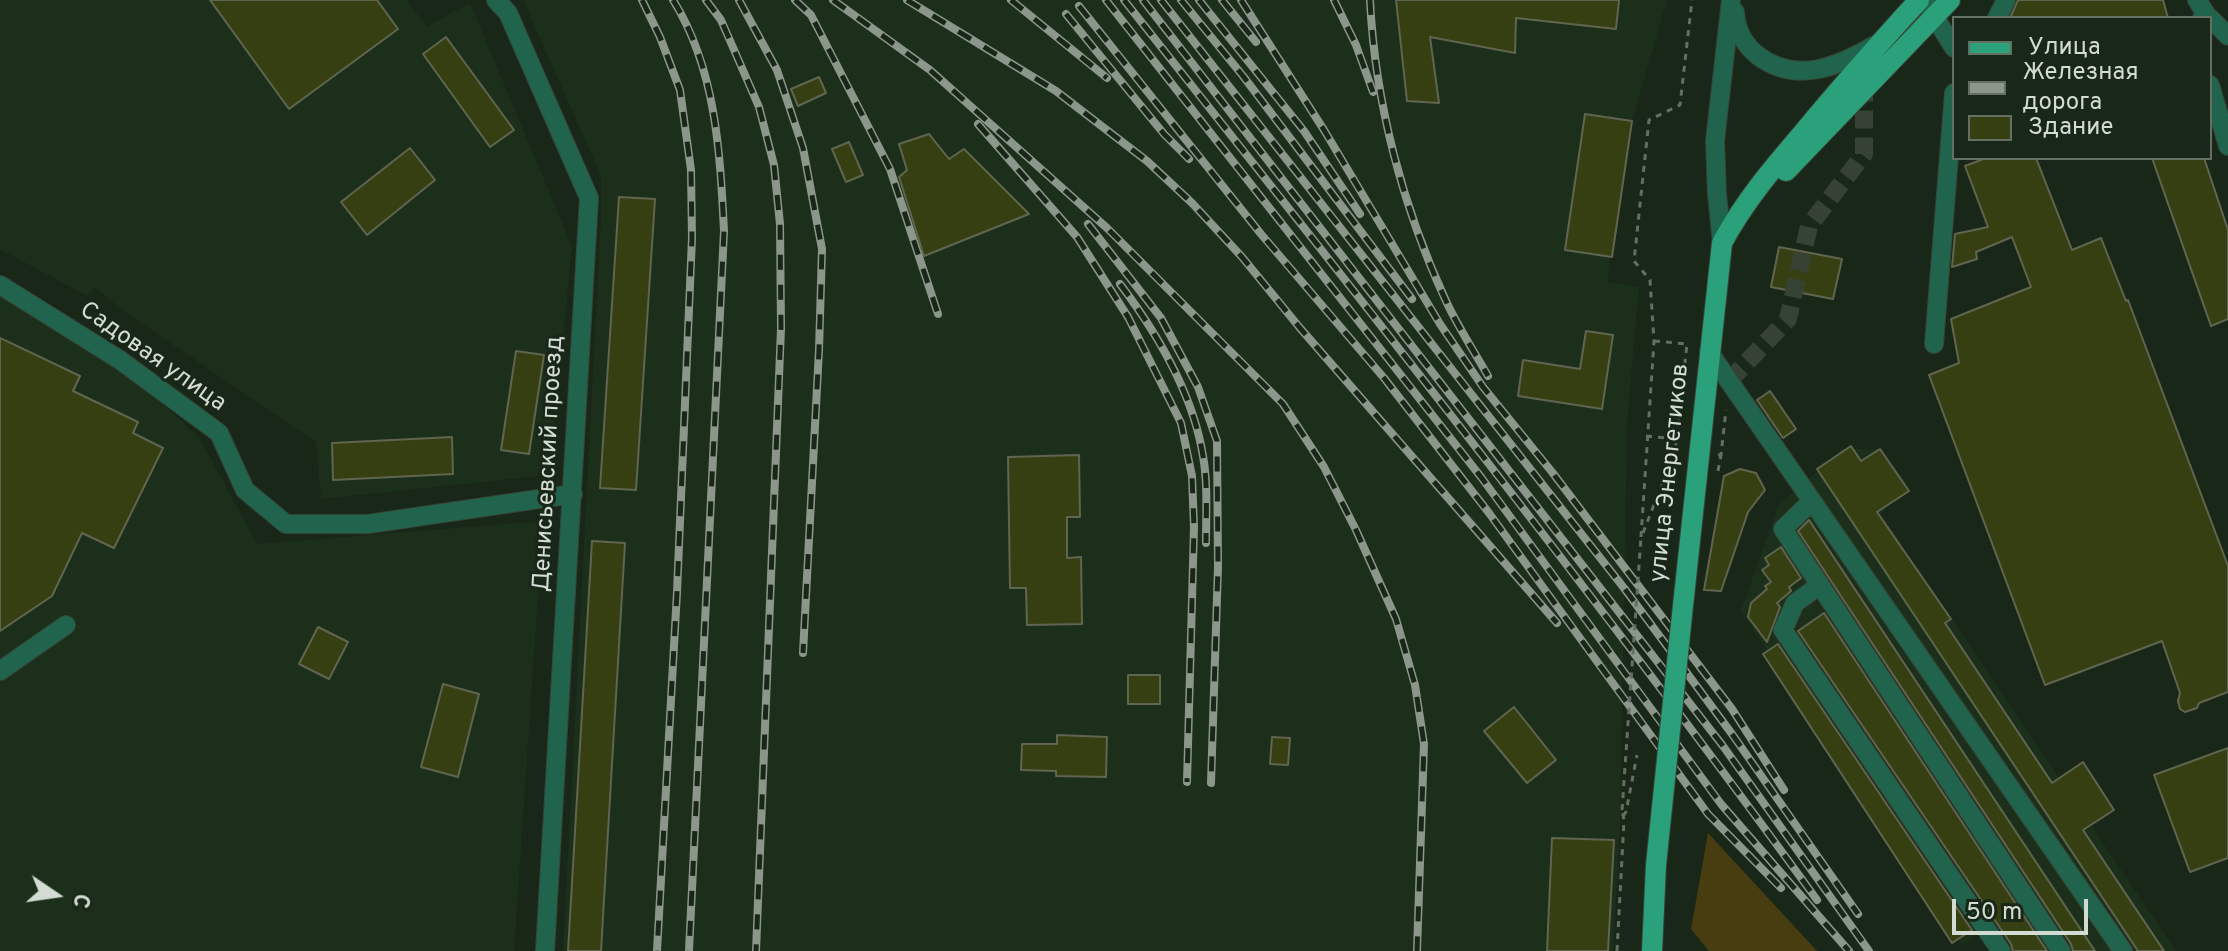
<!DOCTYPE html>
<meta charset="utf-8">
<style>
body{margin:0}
#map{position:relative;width:2228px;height:951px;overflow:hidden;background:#192718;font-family:Overpass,sans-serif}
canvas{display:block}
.legend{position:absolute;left:1952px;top:16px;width:260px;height:144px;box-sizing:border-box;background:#192718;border:2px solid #636f62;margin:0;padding:10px 14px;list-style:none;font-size:24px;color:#d3dcd2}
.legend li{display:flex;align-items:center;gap:16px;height:40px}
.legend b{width:40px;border:2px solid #636f62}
.north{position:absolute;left:16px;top:855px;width:80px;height:80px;-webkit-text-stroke:6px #192718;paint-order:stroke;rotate:103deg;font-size:22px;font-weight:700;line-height:32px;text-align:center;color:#d3dcd2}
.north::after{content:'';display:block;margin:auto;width:28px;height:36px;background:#d3dcd2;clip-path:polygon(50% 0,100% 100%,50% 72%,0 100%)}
.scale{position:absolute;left:1952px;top:899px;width:136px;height:36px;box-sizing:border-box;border:4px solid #d3dcd2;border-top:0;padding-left:10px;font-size:24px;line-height:28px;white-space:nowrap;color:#d3dcd2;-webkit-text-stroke:6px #192718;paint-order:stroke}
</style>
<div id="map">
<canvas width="2228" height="951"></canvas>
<ul class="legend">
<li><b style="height:10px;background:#2ba17b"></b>Улица</li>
<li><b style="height:10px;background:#8c978b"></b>Железная дорога</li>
<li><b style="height:22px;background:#363f11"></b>Здание</li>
</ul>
<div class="north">С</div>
<div class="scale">50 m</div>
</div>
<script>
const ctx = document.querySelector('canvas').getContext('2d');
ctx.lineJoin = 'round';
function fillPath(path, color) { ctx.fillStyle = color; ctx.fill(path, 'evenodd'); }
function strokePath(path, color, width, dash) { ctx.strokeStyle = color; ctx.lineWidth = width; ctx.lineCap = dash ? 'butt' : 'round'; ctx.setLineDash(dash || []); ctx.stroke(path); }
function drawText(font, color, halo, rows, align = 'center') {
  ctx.font = font + ' Overpass,sans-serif'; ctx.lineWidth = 6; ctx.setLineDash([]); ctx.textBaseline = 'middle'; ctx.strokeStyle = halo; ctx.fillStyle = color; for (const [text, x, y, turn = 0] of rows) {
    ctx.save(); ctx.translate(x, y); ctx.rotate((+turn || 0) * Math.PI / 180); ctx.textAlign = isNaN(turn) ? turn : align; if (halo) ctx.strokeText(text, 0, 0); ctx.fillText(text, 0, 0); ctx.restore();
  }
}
fillPath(new Path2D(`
 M0,0H406L427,26L470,3L572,246L550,475L321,499L316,442L122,310L95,287L87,296L0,249Z
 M523,0H1667L1632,121L1607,282L1639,287L1627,425L1620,825L1613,951H563L601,217V176Z
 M0,294L122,367L199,437L257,544L543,521L514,951H0Z
 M1842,449H1879L1907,484L1881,514L2176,951H1994L1980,932L1963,946L1741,611L1778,506Z`), '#1c2f1b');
fillPath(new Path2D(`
 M1708,833L1817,951H1709L1691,929Z`), '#483d11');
const building = new Path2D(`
 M210,0H377L398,29L289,109Z
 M1396,0H1619L1616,29L1516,18L1515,53L1430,37L1439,103L1407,101Z
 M2018,0H2163L2168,18H2010Z
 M446,37L514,130L490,147L423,54Z
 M819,77L826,93L798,106L791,89Z
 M1585,114L1632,121L1612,257L1565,250Z
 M929,134L949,159L964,149L1029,214L924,256L899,177L907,170L899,144Z
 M849,142L863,175L846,182L832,149Z
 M410,148L435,180L367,235L341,202Z
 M1986,158H2036L2072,250L2101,238L2126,301L2128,300L2228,566V692L2199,703L2197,708L2185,712L2180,709L2178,701L2180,693L2162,641L2045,685L1929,375L1959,363L1951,319L2031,287L2012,237L1976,252L1977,259L1952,267L1955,234L1988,227L1965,166Z
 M2152,158H2204L2228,230V319L2211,326Z
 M619,197L655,199L636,490L600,488Z
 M1779,247L1842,259L1833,299L1771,287Z
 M1586,331L1613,335L1602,409L1518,396L1523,360L1580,369Z
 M0,338L80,376L73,391L138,422L133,433L163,448L114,548L82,533L52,596L0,631Z
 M516,351L544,355L529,454L501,450Z
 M1770,391L1796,429L1783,438L1757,400Z
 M452,437L453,474L333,480L332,443Z
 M1851,446L1861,461L1880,449L1909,491L1877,512L1951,619L1945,623L2052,783L2083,762L2114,810L2083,830L2164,951H2138L1817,469Z
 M1079,455L1080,517H1067V558L1081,557L1082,624L1027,625L1026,588H1010L1008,457Z
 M1740,469L1756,473L1765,490L1748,512L1721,591L1704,590L1724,476Z
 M1809,520L2095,951H2073L2071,944L1798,531Z
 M592,541L625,543L601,951H568Z
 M1781,547L1801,578L1789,587L1791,591L1777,603L1780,607L1767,642L1748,617L1751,603L1767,589L1765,586L1771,582L1762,570L1769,565L1765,558Z
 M1824,613L2047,951H2013L2011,944L1798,631Z
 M318,627L348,642L329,679L299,664Z
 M1778,644L1972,930L1952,943L1763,654Z
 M1128,675H1160V704H1128Z
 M443,684L479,694L458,777L421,767Z
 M1514,707L1556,760L1527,783L1484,731Z
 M1057,735L1107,737L1106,777L1056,776V771L1021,770L1022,744H1057Z
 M1272,737L1290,738L1288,765L1270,764Z
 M2228,748V858L2190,872L2154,775Z
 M1552,838L1614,840L1608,951H1547Z`);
fillPath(building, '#363f11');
strokePath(building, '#606550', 2);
strokePath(new Path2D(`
 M1729,381L1788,319L1809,226L1864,154V90`), '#354234', 18, [18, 9]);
const minor = new Path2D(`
 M496,0L508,13L589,198L545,951
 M1924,0L1954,48
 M2197,0L2206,14L2202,18
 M1735,12C1736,30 1743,43 1757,55C1796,85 1837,67 1875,45
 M1997,18L2006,0
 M2210,18L2228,36
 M2210,85L2228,146
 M1722,243L1717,194L1715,141L1731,0
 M0,285L120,360L219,433L245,490L286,524H368L573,494
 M1934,344L1954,93
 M1709,352L2123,951
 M1812,501L1783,529L2061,951
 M1820,585L1795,603L1783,630L2001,951
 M0,671L66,625`);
const major = new Path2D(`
 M1786,171L1950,0
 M1682,615L1722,243C1744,202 1772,169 1802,134C1840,88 1879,44 1919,0
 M1652,951L1656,865`);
strokePath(minor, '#374436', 20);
strokePath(major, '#374436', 22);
strokePath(new Path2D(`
 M1654,341L1687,344L1675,451
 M1646,436L1676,439
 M1718,455H1721L1726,410
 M1718,471L1721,455
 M1643,533L1675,451H1679
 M1641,537L1654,341L1650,280L1634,261L1649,120L1680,105L1692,0
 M1623,816L1626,812L1637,755
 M1617,951L1624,820L1622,810`), '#636f62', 3, [6, 6]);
strokePath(minor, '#21644d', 18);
strokePath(major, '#2ba17b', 20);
const rail = new Path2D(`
 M642,0L660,37L680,90L691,170L692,238L677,592L657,951
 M673,0C716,69 720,152 724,231L689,951
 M706,0L721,20L759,107L774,165L780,224L781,328L756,951
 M739,0L777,70L803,148L822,249L819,350L803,653
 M795,0L811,15L890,169L938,314
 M833,0L930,70L1107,228L1283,404L1324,467L1356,530L1396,619L1415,685L1424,744L1417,951
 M907,0L1056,91L1147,161L1192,203L1242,257L1300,328L1557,623
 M1011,0L1107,78
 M1106,0L1481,477L1721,804L1849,951
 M1124,0C1359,297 1595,594 1817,900
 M1143,0L1723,746L1869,951
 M1161,0L1624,588L1732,734L1858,914
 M1181,0L1243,76L1412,299
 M1199,0L1304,131L1360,214
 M1222,0L1256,42
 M1241,0L1324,130L1440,324L1483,387L1552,472L1732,709L1784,790
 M1334,0L1356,45L1373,92
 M1370,0C1375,103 1403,208 1446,301C1458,327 1474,351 1488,376
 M1079,6L1261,234L1384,378L1489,513L1708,814L1781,888
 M1066,14L1164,134L1189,159
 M978,124L1077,237L1128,317L1181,423L1192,476L1194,527L1187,782
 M1088,224L1161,318L1198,387L1217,441L1218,567L1211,783
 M1120,284C1157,333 1193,394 1203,456C1208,484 1206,514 1206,543`);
strokePath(rail, '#8c978b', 8);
strokePath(rail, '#192718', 5, [15]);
const majorBridge = new Path2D(`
 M1656,865L1682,615`);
strokePath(majorBridge, '#374436', 22, []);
strokePath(new Path2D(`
 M1622,810L1641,537`), '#636f62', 3, [6, 6]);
strokePath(majorBridge, '#2ba17b', 20);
drawText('24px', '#d3dcd2', '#192718', [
 ["Садовая улица",152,358,35],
 ["Денисьевский проезд",550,464,-87],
 ["улица Энергетиков",1671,473,-84]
]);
</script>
